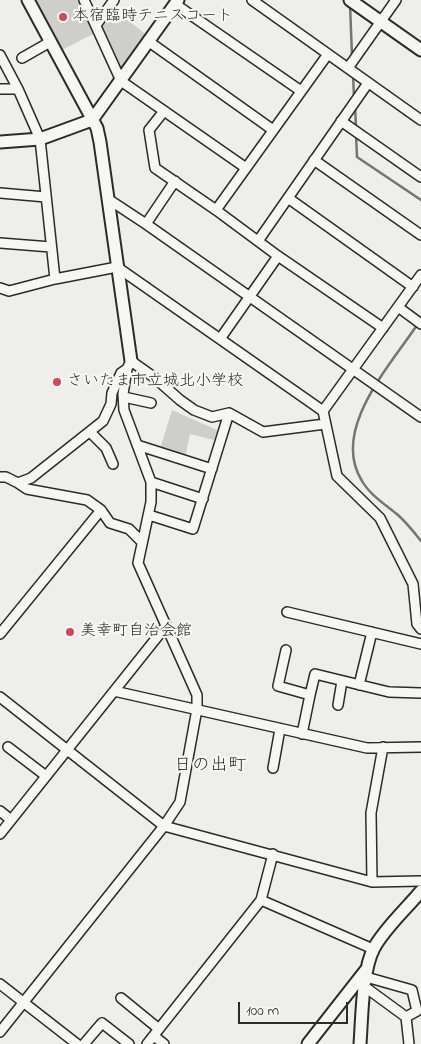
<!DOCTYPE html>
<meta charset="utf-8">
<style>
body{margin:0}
#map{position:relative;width:421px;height:1044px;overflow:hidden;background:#eeeeea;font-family:"Indie Flower",sans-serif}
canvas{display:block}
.scale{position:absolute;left:238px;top:1002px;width:110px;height:22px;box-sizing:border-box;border:2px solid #2b2b2b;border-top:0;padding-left:6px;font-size:15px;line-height:18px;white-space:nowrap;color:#2b2b2b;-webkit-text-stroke:4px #f6f6f2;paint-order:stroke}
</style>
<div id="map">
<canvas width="421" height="1044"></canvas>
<div class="scale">100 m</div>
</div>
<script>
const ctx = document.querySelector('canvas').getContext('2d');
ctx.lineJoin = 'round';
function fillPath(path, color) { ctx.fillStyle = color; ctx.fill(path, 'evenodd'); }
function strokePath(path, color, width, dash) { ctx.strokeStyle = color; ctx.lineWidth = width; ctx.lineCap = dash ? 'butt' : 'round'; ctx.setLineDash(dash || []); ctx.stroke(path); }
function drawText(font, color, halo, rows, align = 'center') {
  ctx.font = font + ' "Indie Flower","Klee One",sans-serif'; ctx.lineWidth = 4.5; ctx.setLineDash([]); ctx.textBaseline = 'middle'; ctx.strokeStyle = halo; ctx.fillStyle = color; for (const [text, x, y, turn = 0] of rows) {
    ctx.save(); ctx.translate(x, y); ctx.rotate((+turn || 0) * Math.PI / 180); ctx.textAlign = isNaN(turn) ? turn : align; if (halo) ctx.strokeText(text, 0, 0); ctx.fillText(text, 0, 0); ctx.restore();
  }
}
fillPath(new Path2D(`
 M32,0H78L93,34L60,51Z
 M113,9L147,35L124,68L120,69L101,29L102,23Z
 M172,410L217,430L214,440L190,434L185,457L160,449Z`), '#cececa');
strokePath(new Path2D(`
 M350,4L352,56
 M353,74L354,98
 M355,106L356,128
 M356,134L357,157L421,200
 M417,325C390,366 330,430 362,481C370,495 386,505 398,515C407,523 414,532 421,541`), '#757573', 2.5);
const minor = new Path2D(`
 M84,0L121,81L246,168
 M252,0L421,120
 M175,4L301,91
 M96,25L114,0
 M148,41L273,130
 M0,55L18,89L40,139L55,279
 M22,58L50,42
 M348,68L396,0
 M0,89H18
 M164,111L149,130L155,168L216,210L278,256L383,328
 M341,121L421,177
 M314,160L421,235
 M0,193L46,197
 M288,198L413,287
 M108,199L146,224L421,417
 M216,210L328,54
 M146,224L175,181
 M258,241L368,83
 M0,243L51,247
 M421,275L323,411L337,476L380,518L413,584L417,624L421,629
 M0,288L9,291L55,279L117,267L323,411
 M398,307L421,324
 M220,339L278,256
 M124,397L151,403
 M90,432L106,448L113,464
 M137,445L212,469
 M0,477H6L18,483L31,478L103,421L111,404L112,393L121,373L127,369L131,361L155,378L180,400L194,410L212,417L229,413L263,432L325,424
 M151,482L203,499
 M18,483L27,489L87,500L101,510L110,523L129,529L142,542
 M149,515L193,529L229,413
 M287,612L421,644
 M0,634L101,510
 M286,650L278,686L310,695L302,734
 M359,685L372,632
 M114,691L367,748L421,747
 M310,695L315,674L389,692L421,693
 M0,697L164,826L372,882L421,881
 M338,705L342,681
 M8,747L46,776
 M273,768L280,729
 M0,811L11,820
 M0,834L166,626
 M372,882L371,813L383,747
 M261,900L373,949
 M366,977L412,990L417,1011L406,1017
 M0,984L77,1044
 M365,987L406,1017L409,1044
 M121,998L159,1029
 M0,1032L164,826L180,802L197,709V695L138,563L151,502V482L124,410L123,394L127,369
 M154,1036L164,1044
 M84,1044L102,1023L129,1044
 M147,1044L261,900L273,854`);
const tertiary = new Path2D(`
 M28,0L97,128L100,142L131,361
 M350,0L421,50
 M0,142L40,139L92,120L178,0
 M308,1044L366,970
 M360,1044C362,1018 362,970 374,948C384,929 407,908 421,891`);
strokePath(minor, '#2b2b2b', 12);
strokePath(tertiary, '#2b2b2b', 15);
strokePath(minor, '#f6f6f2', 9);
strokePath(tertiary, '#f6f6f2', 11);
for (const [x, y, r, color] of [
 [63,17,5,"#d1495b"],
 [57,382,5,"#d1495b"],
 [70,632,5,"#d1495b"]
]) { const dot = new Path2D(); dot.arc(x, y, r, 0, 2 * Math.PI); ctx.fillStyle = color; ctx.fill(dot); strokePath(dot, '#f6f6f2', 2); }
drawText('16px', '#2b2b2b', '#f6f6f2', [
 ["本宿臨時テニスコート",73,17],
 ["さいたま市立城北小学校",67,382],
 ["美幸町自治会館",80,632]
], 'left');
drawText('18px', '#2b2b2b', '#f6f6f2', [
 ["日の出町",210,767]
]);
</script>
